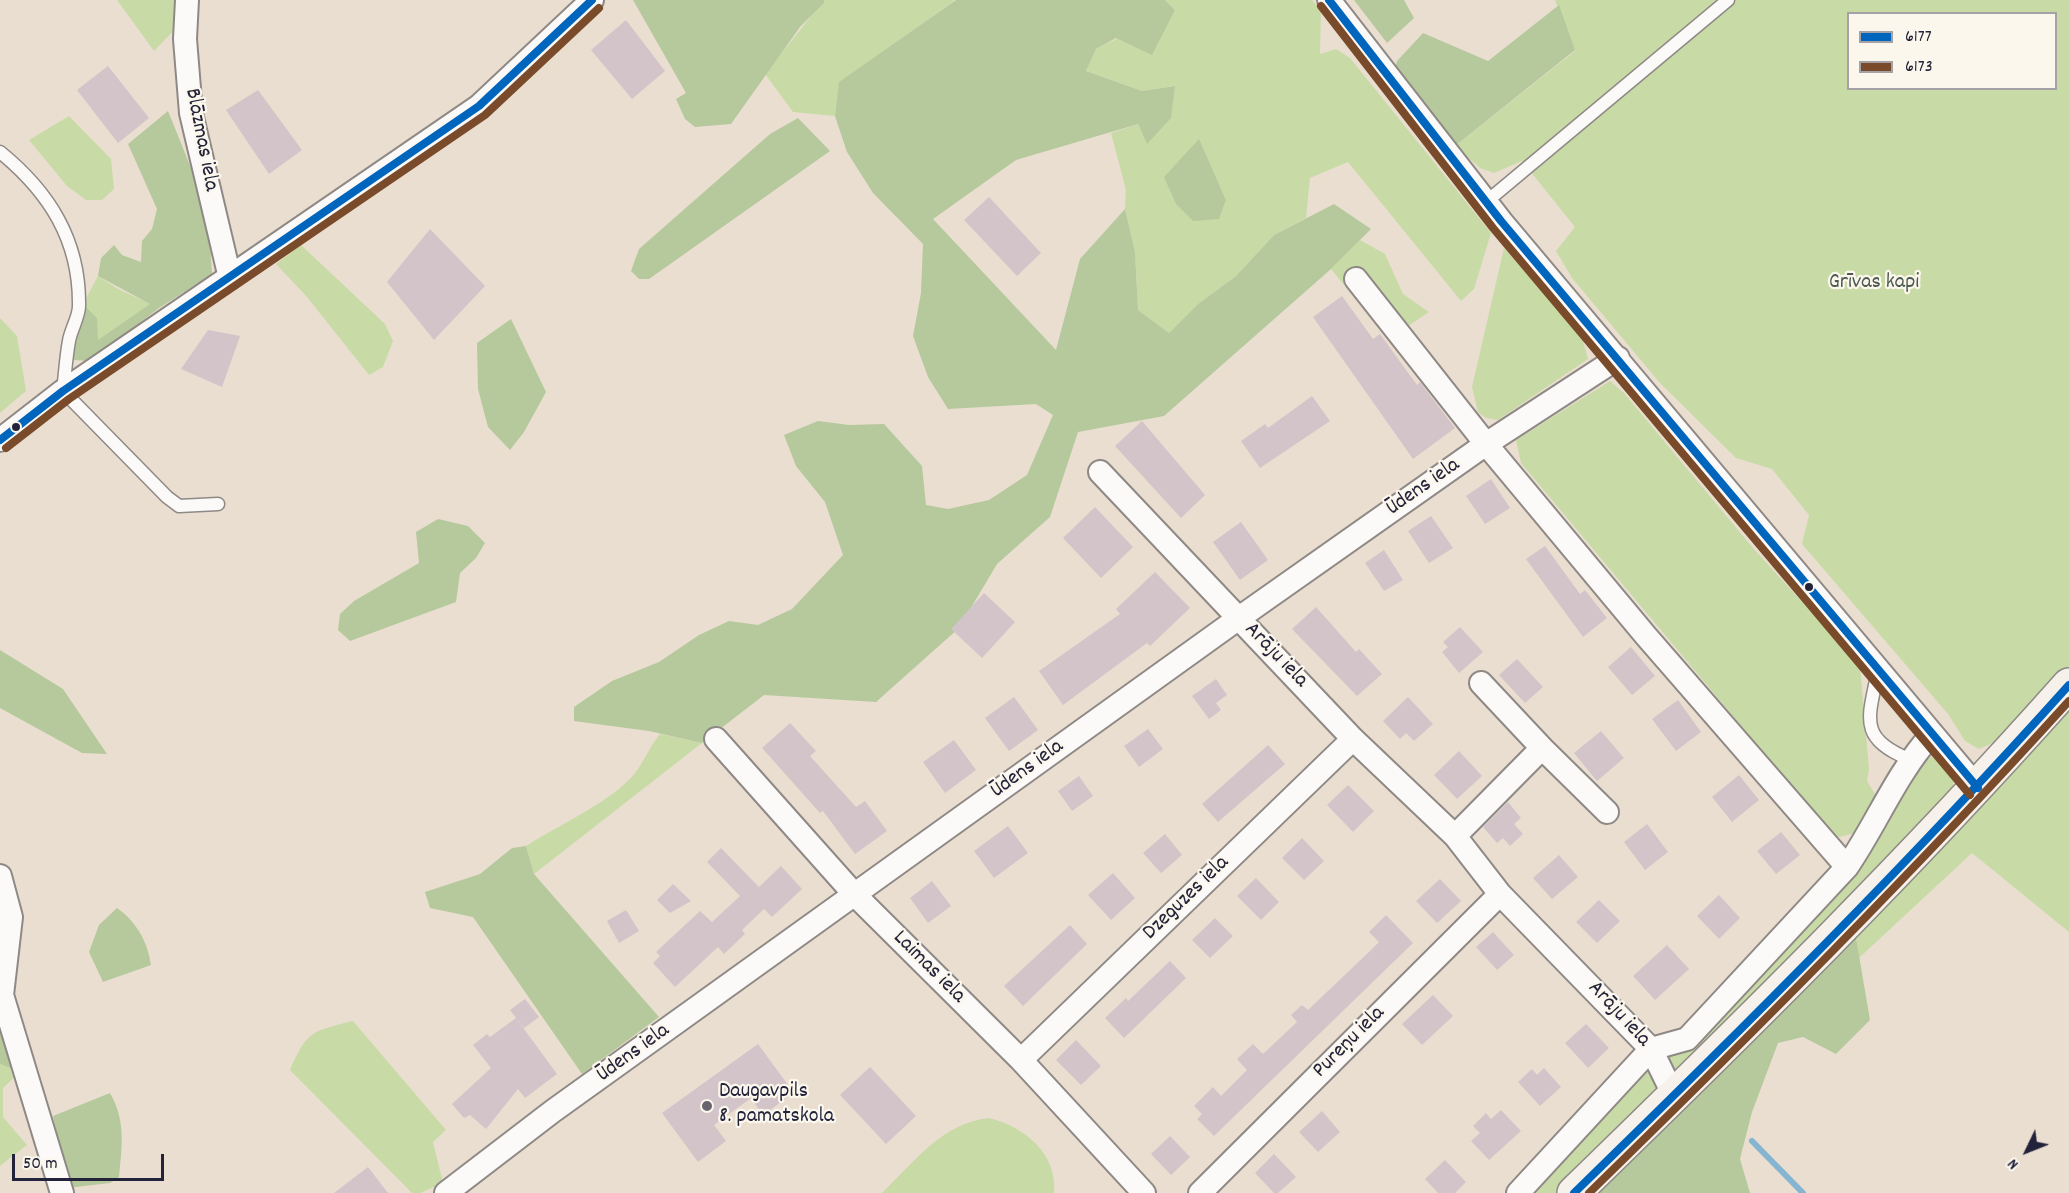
<!DOCTYPE html>
<meta charset="utf-8">
<style>
body{margin:0}
#map{position:relative;width:2069px;height:1193px;overflow:hidden;background:#eaded0;font-family:Dekko,sans-serif}
canvas{display:block}
.legend{position:absolute;left:1847px;top:12px;width:210px;height:78px;box-sizing:border-box;background:#fbf7ec;border:2px solid #a4a2a5;margin:0;padding:8px 10px;list-style:none;font-size:18px;color:#22223b}
.legend li{display:flex;align-items:center;gap:12px;height:30px}
.legend b{width:30px;border:2px solid #a4a2a5}
.north{position:absolute;left:1997px;top:1121px;width:60px;height:60px;-webkit-text-stroke:4px #fbf7ec;paint-order:stroke;rotate:227deg;font-size:16px;font-weight:700;line-height:24px;text-align:center;color:#22223b}
.north::after{content:'';display:block;margin:auto;width:21px;height:27px;background:#22223b;clip-path:polygon(50% 0,100% 100%,50% 72%,0 100%)}
.scale{position:absolute;left:12px;top:1154px;width:152px;height:27px;box-sizing:border-box;border:3px solid #22223b;border-top:0;padding-left:8px;font-size:18px;line-height:21px;white-space:nowrap;color:#22223b;-webkit-text-stroke:4px #fbf7ec;paint-order:stroke}
</style>
<div id="map">
<canvas width="2069" height="1193"></canvas>
<ul class="legend">
<li><b style="height:8px;background:#0065bd"></b>6177</li>
<li><b style="height:8px;background:#7a4b2a"></b>6173</li>
</ul>
<div class="north">N</div>
<div class="scale">50 m</div>
</div>
<script>
const ctx = document.querySelector('canvas').getContext('2d');
ctx.lineJoin = 'round';
function fillPath(path, color) { ctx.fillStyle = color; ctx.fill(path, 'evenodd'); }
function strokePath(path, color, width, dash) { ctx.strokeStyle = color; ctx.lineWidth = width; ctx.lineCap = dash ? 'butt' : 'round'; ctx.setLineDash(dash || []); ctx.stroke(path); }
function drawText(font, color, halo, rows, align = 'center') {
  ctx.font = font + ' Dekko,sans-serif'; ctx.lineWidth = 4.5; ctx.setLineDash([]); ctx.textBaseline = 'middle'; ctx.strokeStyle = halo; ctx.fillStyle = color; for (const [text, x, y, turn = 0] of rows) {
    ctx.save(); ctx.translate(x, y); ctx.rotate((+turn || 0) * Math.PI / 180); ctx.textAlign = isNaN(turn) ? turn : align; if (halo) ctx.strokeText(text, 0, 0); ctx.fillText(text, 0, 0); ctx.restore();
  }
}
fillPath(new Path2D(`
 M117,0H178L177,27L154,51Z
 M824,0H953L954,1L840,82L835,116L793,112L765,74Z
 M1165,0H1312L1321,11L1320,54L1336,49L1350,58L1491,233L1474,289L1461,301L1348,162L1310,178L1306,218L1274,235L1236,276L1198,304L1169,333L1138,310L1135,252L1125,209L1126,190L1111,133L1138,124L1147,143L1174,86L1142,91L1086,71L1096,49L1175,10ZM1199,140L1226,200L1219,219Z
 M1555,0H2069V667L2004,738L1979,749L1965,741L1948,714L1802,544L1809,515L1772,469L1736,458L1660,383L1572,278L1556,251L1575,227L1522,161L1494,173L1480,168L1455,146L1575,51ZM1848,14H2056V88H1848Z
 M69,116L111,159L114,189L102,200H86L67,186L29,140Z
 M1360,240L1385,254L1403,294L1429,312L1389,339L1331,269Z
 M301,245L385,324L393,341L383,367L369,375L307,297L276,264Z
 M1504,248L1582,337L1588,359L1498,420L1486,418L1478,412L1472,387Z
 M98,276L118,289L151,304L98,341L83,304Z
 M0,318L17,336L26,391L0,413Z
 M1610,381L1624,393L1753,548L1860,666L1869,769L1867,781L1876,796L1855,833L1835,838L1521,463L1516,440Z
 M2069,701V932L1972,853L1859,958L1856,938L1953,837Z
 M660,734L702,743L534,874L526,846C557,826 613,801 635,773C644,762 649,747 660,734Z
 M1932,756L1954,780L1949,807L1675,1074L1668,1066L1669,1056L1789,941L1915,771Z
 M353,1021L446,1130L433,1142L443,1183L420,1193H412L290,1070C307,1031 312,1031 353,1021Z
 M0,1064L20,1072L3,1088V1117L27,1145L0,1166Z
 M1649,1064L1656,1090L1560,1193H1536Z
 M989,1118C1023,1126 1058,1153 1054,1193H882C914,1162 942,1123 989,1118Z`), '#c8dba6');
fillPath(new Path2D(`
 M633,0H824V3L800,27L731,124L695,127L685,119L676,99L686,93Z
 M956,0H1165L1175,10L1152,55L1116,38L1096,49L1086,71L1142,91L1175,86L1171,118L1147,144L1138,124L1016,160L933,219L1056,350L1080,259L1125,209L1135,252L1138,310L1169,333L1198,304L1236,276L1274,235L1334,204L1371,229L1331,269L1164,416L1078,432L1050,517L997,564L959,628L876,702L764,695L702,743L649,731L574,721V707L612,681L659,662L699,635L729,621L758,625L792,609L843,555L825,502L796,466L784,435L818,421L849,425L884,424L922,466L926,505L948,509L989,500L1027,475L1053,415L1036,404L948,409L928,377L913,336L921,293L923,244L873,193L847,152L835,116L839,82Z
 M1354,0H1404L1414,18L1387,43Z
 M1559,5L1575,50L1455,146L1394,72L1397,61L1423,33L1488,61Z
 M168,111L208,210L212,274L159,308L90,361L73,360L83,304L97,318L98,340L150,304L98,276L101,258L114,245L122,255L141,262L142,241L152,229L157,209L128,144Z
 M798,118L830,151L649,279H639L631,271L639,249L770,134Z
 M1199,139L1226,200L1219,219L1193,221L1176,204L1164,177Z
 M511,319L546,392L524,432L510,450L488,427L478,389L477,343Z
 M438,519L468,526L485,543L476,558L460,573L456,602L350,641L338,630L340,614L354,601L419,563L416,532Z
 M0,650L63,689L107,754L82,753L0,708Z
 M526,846L534,874L659,1017L582,1074L473,917L430,908L425,892L480,874L512,848Z
 M117,908C137,922 148,943 151,965L103,982L89,952L99,925Z
 M1856,938L1870,1020L1836,1054L1803,1037L1778,1043L1752,1112L1740,1159L1750,1193H1598Z
 M0,1014L20,1072L0,1064Z
 M110,1093C126,1121 122,1146 119,1177L110,1183L67,1188L53,1116Z`), '#b5c99c');
strokePath(new Path2D(`
 M1752,1141L1803,1193`), '#85b5d1', 6);
fillPath(new Path2D(`
 M626,20L665,71L632,99L591,50Z
 M108,66L149,118L118,143L77,90Z
 M258,90L302,150L269,174L226,110Z
 M989,197L1041,253L1017,276L964,220Z
 M430,229L485,286L434,340L387,282Z
 M1342,296L1373,339L1380,334L1417,385L1420,382L1455,428L1413,459L1313,317Z
 M208,330L240,336L222,387L181,369Z
 M1312,396L1330,421L1260,468L1241,441L1265,424L1268,428Z
 M1142,421L1205,495L1181,518L1115,446Z
 M1491,479L1510,508L1485,524L1466,496Z
 M1095,507L1133,547L1101,578L1063,538Z
 M1431,516L1453,548L1429,563L1408,531Z
 M1241,522L1268,560L1240,580L1213,542Z
 M1545,546L1580,594L1585,590L1607,618L1583,637L1526,559Z
 M1384,550L1403,580L1384,591L1365,563Z
 M1155,572L1190,608L1150,646L1147,643L1063,705L1039,671L1120,614L1116,609Z
 M984,593L1015,622L982,658L951,629Z
 M1316,607L1356,652L1359,649L1382,674L1357,696L1292,629Z
 M1460,627L1483,652L1459,673L1442,652L1448,647L1443,642Z
 M1631,647L1655,676L1632,695L1608,667Z
 M1517,659L1543,687L1525,703L1499,675Z
 M1216,679L1227,695L1216,703L1221,710L1209,719L1192,696Z
 M1014,697L1038,730L1009,751L985,718Z
 M1408,697L1433,724L1414,741L1406,733L1400,739L1383,721Z
 M1678,700L1701,732L1676,751L1652,719Z
 M790,723L816,751L810,756L856,807L865,801L887,831L855,854L823,811L820,813L762,748Z
 M1148,729L1163,749L1139,767L1124,746Z
 M1601,731L1624,758L1597,781L1574,753Z
 M954,740L976,770L945,793L923,762Z
 M1268,745L1285,764L1218,822L1202,804Z
 M1459,751L1482,776L1457,799L1434,775Z
 M1739,775L1759,800L1732,822L1712,797Z
 M1079,776L1093,796L1072,811L1058,791Z
 M1348,785L1374,811L1353,832L1327,805Z
 M1508,802L1521,818L1514,824L1523,834L1510,846L1503,838L1497,843L1483,827Z
 M1647,824L1668,852L1645,870L1624,842Z
 M1008,826L1028,853L994,878L974,851Z
 M1781,832L1800,855L1776,874L1757,851Z
 M1165,834L1182,855L1161,873L1143,853Z
 M1302,838L1324,861L1304,880L1282,858Z
 M721,848L759,887L781,866L802,889L772,917L764,909L742,930L745,934L724,954L718,947L675,987L653,963L660,956L656,952L700,911L712,922L740,896L707,862Z
 M1559,855L1578,877L1552,899L1533,878Z
 M1113,873L1135,898L1111,920L1088,895Z
 M1256,878L1279,902L1261,920L1237,896Z
 M1440,879L1461,901L1437,923L1416,901Z
 M932,881L951,906L928,923L910,898Z
 M673,884L691,901L670,913L657,900Z
 M1719,895L1740,918L1719,939L1697,916Z
 M1599,900L1620,921L1597,943L1576,922Z
 M626,910L639,931L619,943L607,921Z
 M1386,915L1413,943L1214,1136L1197,1119L1202,1114L1194,1106L1213,1087L1221,1096L1247,1070L1237,1059L1253,1044L1263,1054L1297,1022L1291,1015L1302,1005L1308,1010L1371,950L1379,942L1369,932Z
 M1215,918L1233,936L1210,958L1192,940Z
 M1070,925L1087,944L1023,1006L1004,986Z
 M1493,932L1514,955L1497,970L1476,947Z
 M1667,945L1689,969L1655,1000L1633,976Z
 M1170,961L1186,978L1124,1038L1105,1018L1126,998L1128,1001Z
 M1433,995L1453,1016L1422,1045L1402,1024Z
 M525,999L539,1017L524,1028L510,1010Z
 M516,1018L557,1074L525,1098L518,1089L486,1129L470,1115L464,1118L452,1104L491,1068L473,1045L487,1034L490,1037Z
 M1586,1024L1609,1048L1588,1068L1565,1043Z
 M1076,1040L1101,1066L1081,1085L1056,1060Z
 M758,1044L794,1093L763,1115L751,1098L714,1125L726,1141L698,1162L662,1113Z
 M870,1067L916,1116L886,1144L840,1095Z
 M1544,1068L1561,1087L1540,1106L1518,1082L1532,1069L1537,1075Z
 M1501,1110L1521,1131L1489,1160L1471,1141L1480,1133L1473,1126L1486,1113L1491,1119Z
 M1322,1111L1340,1132L1318,1152L1299,1132Z
 M1170,1136L1190,1157L1171,1175L1151,1154Z
 M1274,1154L1296,1177L1278,1193H1274L1255,1173Z
 M1445,1160L1466,1182L1455,1193H1438L1425,1179Z
 M368,1167L388,1193H334Z`), '#d3c4c9');
const lane = new Path2D(`
 M0,152C49,192 80,240 79,306C79,317 71,329 69,341C66,357 65,375 63,391L167,497L179,506L218,504
 M1486,202L1728,0
 M1878,671C1869,717 1857,738 1909,759`);
const street = new Path2D(`
 M187,0L185,39L191,113L230,278
 M1329,0L1501,221L1978,788
 M1356,279L1486,444L1646,636L1847,867
 M0,440L63,391L479,106L592,0
 M1100,472L1353,739L1455,836L1500,894L1651,1049L1674,1096
 M1481,683L1542,748
 M716,739L855,895L1021,1060L1144,1193
 M1455,836L1542,748L1607,812
 M0,876L11,917L2,995L62,1193
 M1021,1060L1353,739
 M446,1193L553,1111L1239,618L1486,444L1618,358
 M1200,1193L1500,894
 M1518,1193L1651,1049L1687,1039L1847,867C1877,823 1896,774 1932,734`);
const secondary = new Path2D(`
 M1574,1193C1744,1028 1912,862 2069,685`);
strokePath(lane, '#8f8986', 15);
strokePath(street, '#8f8986', 26);
strokePath(secondary, '#8f8986', 36);
strokePath(lane, '#fcfaf8', 12);
strokePath(street, '#fcfaf8', 22);
strokePath(secondary, '#f6f1ea', 33);
strokePath(new Path2D(`
 M1329,0L1501,221L1978,788
 M0,440L63,391L479,106L592,0
 M1574,1193C1744,1028 1911,861 2069,685`), '#0065bd', 8);
strokePath(new Path2D(`
 M1321,6L1493,228L1970,795
 M6,448L69,399L485,115L599,8
 M1589,1193C1753,1033 1915,871 2069,701`), '#7a4b2a', 8);
for (const [x, y, r, color] of [
 [16,427,5,"#22223b"],
 [1809,587,5,"#22223b"],
 [707,1106,6,"#68646f"]
]) { const dot = new Path2D(); dot.arc(x, y, r, 0, 2 * Math.PI); ctx.fillStyle = color; ctx.fill(dot); strokePath(dot, '#fbf7ec', 2); }
drawText('22px', '#22223b', '#fbf7ec', [
 ["Blāzmas iela",200,140,79],
 ["Ūdens iela",1424,488,-35],
 ["Arāju iela",1275,656,46],
 ["Ūdens iela",1028,770,-36],
 ["Dzeguzes iela",1187,899,-44],
 ["Laimas iela",928,968,45],
 ["Arāju iela",1618,1015,47],
 ["Pureņu iela",1350,1043,-45],
 ["Ūdens iela",634,1054,-36]
]);
drawText('22px', '#4c5951', '#fbf7ec', [
 ["Grīvas kapi",1874,284]
]);
drawText('22px', '#22223b', '#fbf7ec', [
 ["Daugavpils",719,1093],
 ["8. pamatskola",719,1118]
], 'left');
</script>
